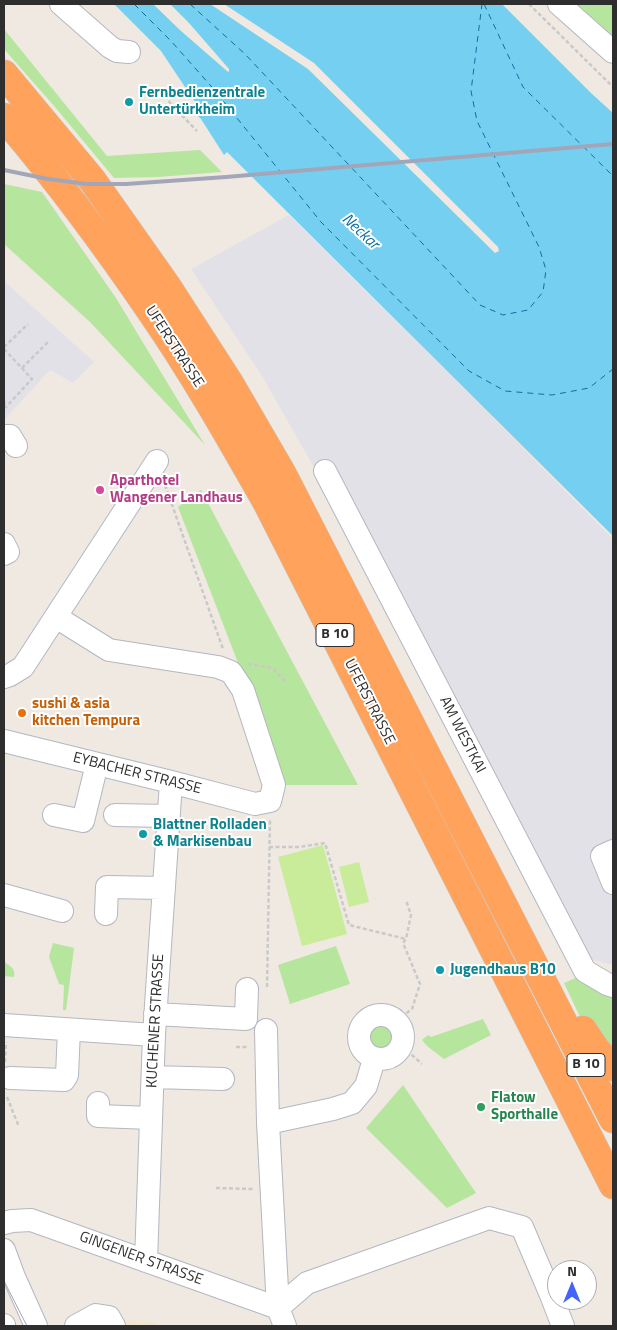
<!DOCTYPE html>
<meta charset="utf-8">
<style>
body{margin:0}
#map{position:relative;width:617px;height:1330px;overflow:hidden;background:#efe9e1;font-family:"Titillium Web",sans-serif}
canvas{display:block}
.frame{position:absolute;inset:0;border:5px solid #2e2e2e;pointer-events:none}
.north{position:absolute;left:547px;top:1260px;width:50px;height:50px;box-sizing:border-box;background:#fff;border:1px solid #ababab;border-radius:50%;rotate:0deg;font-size:14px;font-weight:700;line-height:20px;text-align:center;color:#2e2e2e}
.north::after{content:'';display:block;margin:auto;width:18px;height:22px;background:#4264fb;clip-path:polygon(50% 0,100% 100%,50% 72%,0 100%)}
</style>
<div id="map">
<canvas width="617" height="1330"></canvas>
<div class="frame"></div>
<div class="north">N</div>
</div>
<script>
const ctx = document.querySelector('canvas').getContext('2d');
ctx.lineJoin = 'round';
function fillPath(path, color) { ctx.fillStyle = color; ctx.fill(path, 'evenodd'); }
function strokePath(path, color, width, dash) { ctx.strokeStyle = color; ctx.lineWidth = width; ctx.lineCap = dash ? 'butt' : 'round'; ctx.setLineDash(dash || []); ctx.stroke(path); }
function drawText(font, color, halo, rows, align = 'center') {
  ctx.font = font + ' "Titillium Web",sans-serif'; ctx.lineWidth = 4; ctx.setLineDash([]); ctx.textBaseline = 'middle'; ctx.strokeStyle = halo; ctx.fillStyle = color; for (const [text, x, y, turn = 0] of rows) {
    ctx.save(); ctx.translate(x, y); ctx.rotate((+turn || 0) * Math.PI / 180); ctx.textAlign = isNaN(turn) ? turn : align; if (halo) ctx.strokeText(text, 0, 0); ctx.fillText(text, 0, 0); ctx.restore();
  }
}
fillPath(new Path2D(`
 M289,215L474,398L613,539V965L568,953L337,508L262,376L191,269Z
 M4,281L94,362L73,383L50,370L4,420Z`), '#e3e1e8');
fillPath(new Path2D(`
 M93,1315L155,1323L158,1326H71Z`), '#f0e6d1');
fillPath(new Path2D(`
 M577,4H613V37Z
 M4,29L107,156L200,150L222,172L158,177L114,178L55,107L4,49Z
 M4,184L42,192L116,298L205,445L91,323L4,244Z
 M201,490L358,785H285L178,507Z
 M53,943L74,948L66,1010H63L64,985L59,984L49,957Z
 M336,946L350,984L290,1004L278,965Z
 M4,961C9,967 16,967 14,977L4,976Z
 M580,976L613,995V1058L582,1021L564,983Z
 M483,1019L491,1035L444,1059L427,1046L422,1040L428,1035L431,1037Z
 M367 1039a14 14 0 1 1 28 0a14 14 0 1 1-28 0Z
 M403,1085L476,1193L447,1208L366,1128Z`), '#b6e59e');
fillPath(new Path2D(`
 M323,845L347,934L302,946L278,857Z
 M359,862L369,902L349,907L339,867Z`), '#c9ec9a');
fillPath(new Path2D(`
 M114,4H153L181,31L227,71L229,72V69L189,23L170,4H210L308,69L495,253L499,251L498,247L314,63L224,4H502L592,94L613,113V536L227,152L224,155L201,119L189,107L192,104H194L195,102L161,51Z`), '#75cff0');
strokePath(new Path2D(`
 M134,4L171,41L211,86L321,222L469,371L505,391L552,395L589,388L613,369
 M190,4L245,54L480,305L503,315L528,310L543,292L546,270L539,247L477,121L471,91L482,4
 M484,4L523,87L613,176`), '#0d6fa3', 1, [6, 5]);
const minor = new Path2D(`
 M61,4L110,47L117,51L129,52
 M559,4L613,52
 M4,436H10L16,446
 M325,471L585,971L607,984L613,986
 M4,544L8,552L4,554
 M4,677L10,675L23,667L157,461
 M4,741L171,782L255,804L270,801L274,785L243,690L231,672L218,667L109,650L56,617
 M54,815L83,821L97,764
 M115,815L168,816
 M613,851L602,856L613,883
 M4,895L62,911
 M106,914L107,887L164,888
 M155,1014L246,1019L247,989
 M359 1037a22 22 0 1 1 44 0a22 22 0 1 1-44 0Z
 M4,1025L154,1035
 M266,1030L268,1123L278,1308
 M153,1077L223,1079
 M10,1078L64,1080L67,1075L69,1030
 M98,1103V1116L151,1118
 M268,1123L333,1109L352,1103L366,1086L374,1059
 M4,1223L12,1221L31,1220L278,1308L285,1326
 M4,1250L14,1277L36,1326
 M146,1261L154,1035L171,782
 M278,1308L307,1283L489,1218L522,1227L551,1295L563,1326
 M4,1325V1326
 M76,1326L96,1315L109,1317L114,1326`);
const highway = new Path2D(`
 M4,74L93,181L167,286L229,382L282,473L613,1119
 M4,117C56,178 107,247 152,313C194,374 230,438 266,501L613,1185
 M583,1030L597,1051L613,1067`);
strokePath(minor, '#b4b7c1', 24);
strokePath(highway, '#c9c9c9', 29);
strokePath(new Path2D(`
 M529,4L613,87
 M168,88V99L170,103L197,131
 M4,347L28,324
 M4,349L32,379L5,408
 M22,368L49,341
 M4,401L5,408
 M165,485L223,649
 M248,664L272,668L287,683
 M269,847H299L325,843L349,925L406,939
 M267,987L270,820
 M396,1021L412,1009L420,984L403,943L406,939L411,915L406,900
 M402,1046L422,1064
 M236,1047H249
 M5,1062L6,1042
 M7,1097L19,1127
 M216,1188L253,1189`), '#c9c9c9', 2.5, [4, 2.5]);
strokePath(minor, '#fff', 22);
strokePath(highway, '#ffa35c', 28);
strokePath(new Path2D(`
 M4,1281L27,1326`), '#a3a6b8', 1);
strokePath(new Path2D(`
 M4,170L48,179L87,184H126L226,177L613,144`), '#a3a6b8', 4);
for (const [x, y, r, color] of [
 [129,102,5,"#0f9aa8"],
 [100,490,5,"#d1479c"],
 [22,713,5,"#e8710a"],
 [143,834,5,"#0f9aa8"],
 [440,970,5,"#0f9aa8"],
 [481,1107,5,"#2e9e5b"]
]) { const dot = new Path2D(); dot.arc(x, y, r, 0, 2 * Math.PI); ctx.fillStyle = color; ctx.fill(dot); strokePath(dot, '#fff', 2); }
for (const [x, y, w] of [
 [335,635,38],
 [586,1065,38]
]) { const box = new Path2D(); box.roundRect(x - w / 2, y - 11.5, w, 23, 4); ctx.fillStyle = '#fff'; ctx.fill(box); strokePath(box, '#2e2e2e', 1); }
drawText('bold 14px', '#2e2e2e', null, [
 ["B 10",335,635],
 ["B 10",586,1065]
]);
drawText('bold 15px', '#0d838f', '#fff', [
 ["Fernbedienzentrale",139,93],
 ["Untertürkheim",139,110],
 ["Blattner Rolladen",153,825],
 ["& Markisenbau",153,842],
 ["Jugendhaus B10",450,970]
], 'left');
drawText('15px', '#2e2e2e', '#fff', [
 ["UFERSTRASSE",174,347,57],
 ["UFERSTRASSE",369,702,63],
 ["AM WESTKAI",462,735,63],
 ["EYBACHER STRASSE",137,774,14],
 ["KUCHENER STRASSE",156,1021,-87],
 ["GINGENER STRASSE",141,1259,20]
]);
drawText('bold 15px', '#b23c85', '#fff', [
 ["Aparthotel",110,481],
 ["Wangener Landhaus",110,498]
], 'left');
drawText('bold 15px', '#c56008', '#fff', [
 ["sushi & asia",32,704],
 ["kitchen Tempura",32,721]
], 'left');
drawText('bold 15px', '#27864d', '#fff', [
 ["Flatow",491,1098],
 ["Sporthalle",491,1115]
], 'left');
drawText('italic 16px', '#0d6fa3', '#fff', [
 ["Neckar",360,232,43]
]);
</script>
